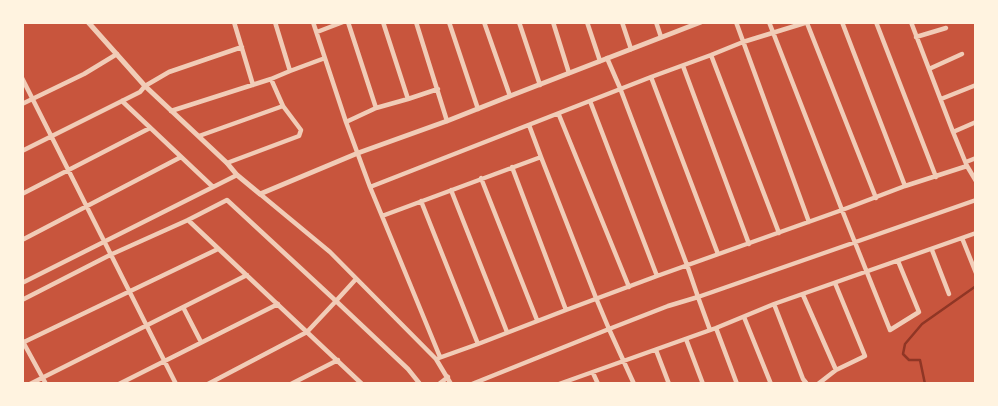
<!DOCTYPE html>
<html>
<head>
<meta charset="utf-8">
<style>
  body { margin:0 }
  #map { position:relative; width:998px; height:406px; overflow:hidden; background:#c8553d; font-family:"Asap Condensed",sans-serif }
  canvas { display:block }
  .frame { position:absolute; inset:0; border:24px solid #fff3e0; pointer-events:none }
</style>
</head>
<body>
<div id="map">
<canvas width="998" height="406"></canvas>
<div class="frame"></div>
</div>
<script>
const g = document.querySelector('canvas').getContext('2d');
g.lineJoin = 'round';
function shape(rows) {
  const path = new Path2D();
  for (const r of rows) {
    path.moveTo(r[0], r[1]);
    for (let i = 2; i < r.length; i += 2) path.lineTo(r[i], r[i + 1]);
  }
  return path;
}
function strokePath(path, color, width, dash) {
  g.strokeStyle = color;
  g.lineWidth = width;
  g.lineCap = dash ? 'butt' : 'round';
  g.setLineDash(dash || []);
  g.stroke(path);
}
strokePath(shape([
  [925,384,920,360,909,360,903,354,905,344,922,324,976,286]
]), '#8f3625', 2.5);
strokePath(shape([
  [234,22,253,85],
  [275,22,290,71,325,58],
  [313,22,346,122,370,187,651,77],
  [348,22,376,108,408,99,383,22],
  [416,22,447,121],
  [449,22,478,109],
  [484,22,510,96],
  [519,22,540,85],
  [553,22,569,73],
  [587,22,600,61],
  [622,22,631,49],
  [656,22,661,37],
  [736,22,809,222],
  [842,22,905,186],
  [876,22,936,177],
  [911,22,953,132,967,166,976,181],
  [807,23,876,198],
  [317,32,343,22],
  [916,37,946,28],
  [711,55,779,233],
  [607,58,620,88,687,265,698,297,976,200],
  [683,66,749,244],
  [929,69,962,54],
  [22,78,176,384],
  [408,99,438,89],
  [941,99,976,85],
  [122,101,213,187],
  [590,101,657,276,842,210,769,22],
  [22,104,84,74,117,54],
  [171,111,271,79,290,71],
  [559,115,629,287],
  [346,122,376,108],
  [529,125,541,157],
  [953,132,976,122],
  [199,136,283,106,271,79],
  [22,151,140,92,145,86,169,72,242,47],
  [966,162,976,158],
  [227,163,299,136,301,130,283,106],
  [481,178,537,320],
  [370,187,382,216],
  [451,190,507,332],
  [22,194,150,128],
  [260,194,330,252,436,359,451,384],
  [421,201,478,344],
  [188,220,362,384],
  [962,238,976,273],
  [22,240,181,157],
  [932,250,949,294],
  [718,254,651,77,711,55,743,42,808,22],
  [898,261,919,312,890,330,842,210,905,186,967,166],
  [22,283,237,175],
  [803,295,836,370],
  [22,300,110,255,188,220,227,200,336,301,356,279],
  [774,304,803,379,807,384],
  [183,307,201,342],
  [566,310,657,276],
  [744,317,771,384],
  [716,328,737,384],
  [686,339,703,384],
  [22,340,46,384],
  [22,343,218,249],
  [656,350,669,384],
  [440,357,382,216,541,157,596,298,609,329,472,384],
  [436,359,478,344,566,310,512,167],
  [593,373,598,384],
  [30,384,247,275],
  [119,384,278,304],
  [208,384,307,332,336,301,408,369,420,384],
  [291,384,338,360],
  [439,384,448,377],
  [559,384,716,328,774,304,976,233],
  [634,384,609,329,668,306,698,297,710,330],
  [818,384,836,370,865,356,835,283]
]), '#f1ccb7', 4.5);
strokePath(shape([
  [88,22,145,86,227,163,237,175,260,194,358,153,447,121,510,96,701,22]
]), '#f1ccb7', 5);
</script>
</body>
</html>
